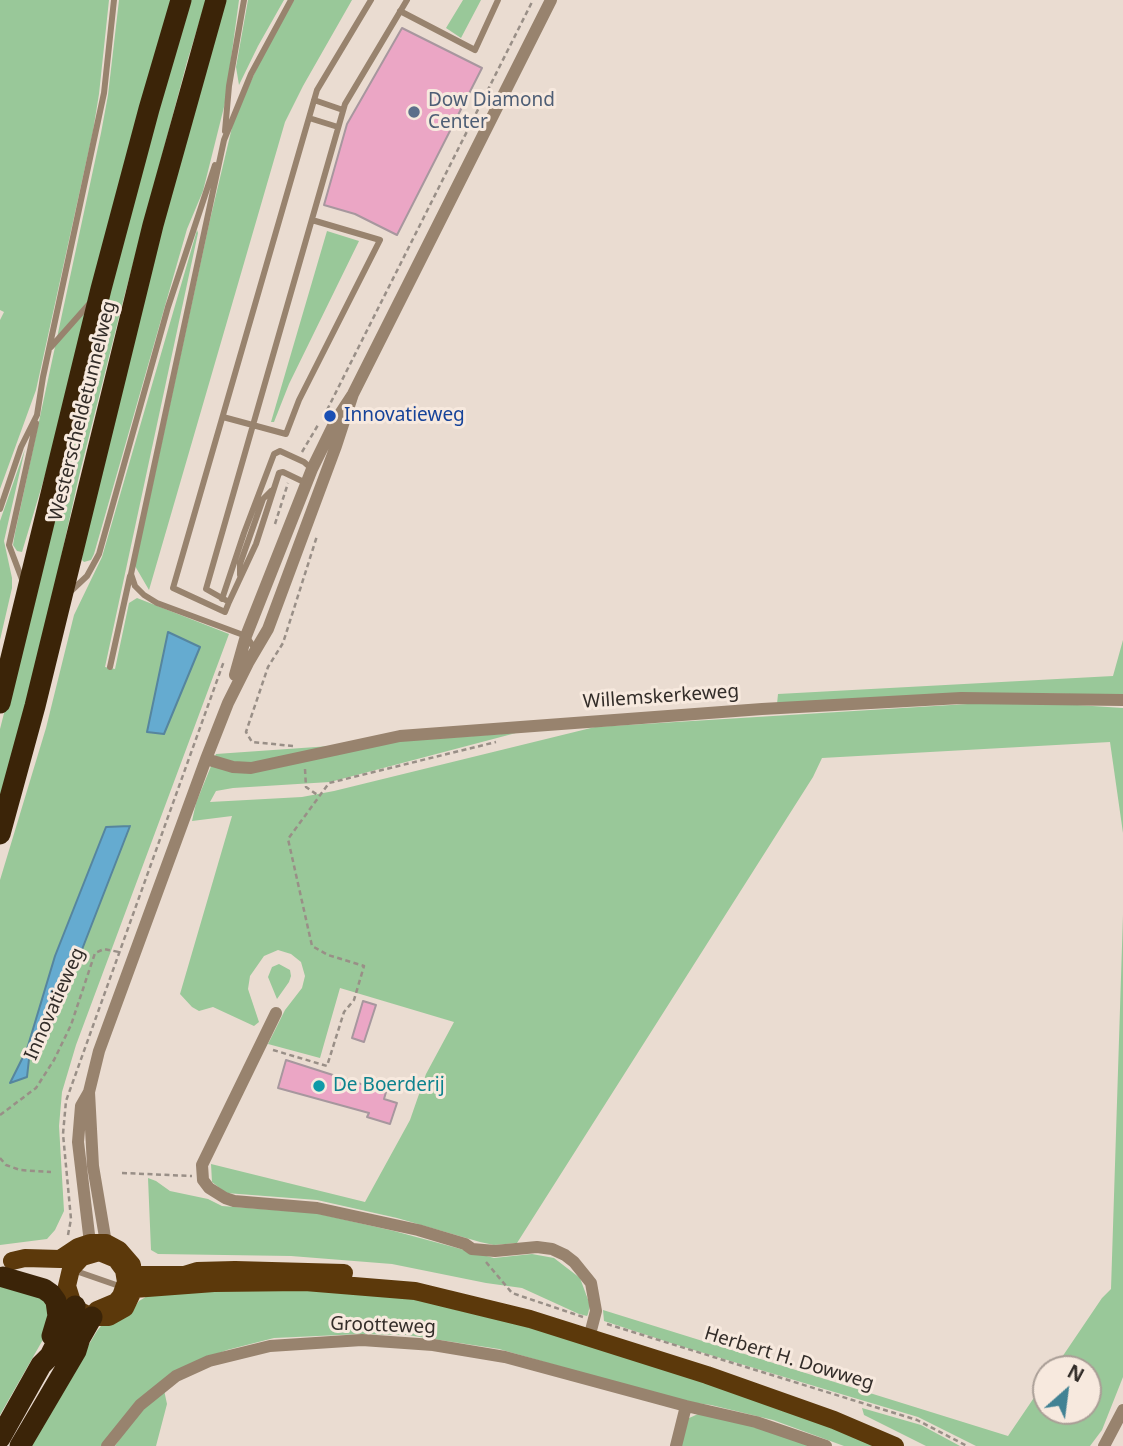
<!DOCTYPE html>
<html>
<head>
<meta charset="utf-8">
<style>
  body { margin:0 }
  #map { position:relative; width:1123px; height:1446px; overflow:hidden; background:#eadcd1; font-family:"Noto Sans",sans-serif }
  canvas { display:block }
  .north { position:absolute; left:1032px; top:1355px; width:70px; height:70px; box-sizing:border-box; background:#f7e9de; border:2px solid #a99e96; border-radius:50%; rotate:28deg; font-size:19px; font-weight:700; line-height:28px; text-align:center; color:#332d29 }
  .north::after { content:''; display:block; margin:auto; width:24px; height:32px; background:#418294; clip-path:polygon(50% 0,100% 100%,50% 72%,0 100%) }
</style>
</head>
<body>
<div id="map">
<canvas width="1123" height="1446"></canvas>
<div class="north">N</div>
</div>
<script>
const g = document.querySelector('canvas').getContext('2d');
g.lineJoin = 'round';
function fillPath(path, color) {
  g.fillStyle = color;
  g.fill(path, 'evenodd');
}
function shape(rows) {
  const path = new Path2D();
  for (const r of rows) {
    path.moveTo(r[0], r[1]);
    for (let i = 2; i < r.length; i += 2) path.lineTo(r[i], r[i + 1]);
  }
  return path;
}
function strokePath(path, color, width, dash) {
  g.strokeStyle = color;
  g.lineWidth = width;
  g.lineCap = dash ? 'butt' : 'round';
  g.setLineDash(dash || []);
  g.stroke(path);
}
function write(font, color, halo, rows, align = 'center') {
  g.font = font + ' "Noto Sans",sans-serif';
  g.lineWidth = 6;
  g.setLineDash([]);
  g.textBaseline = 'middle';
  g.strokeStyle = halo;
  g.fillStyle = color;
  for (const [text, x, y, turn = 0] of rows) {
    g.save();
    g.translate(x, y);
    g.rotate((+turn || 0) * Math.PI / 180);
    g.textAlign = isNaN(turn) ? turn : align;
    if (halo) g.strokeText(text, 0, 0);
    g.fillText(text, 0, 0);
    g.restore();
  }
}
fillPath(shape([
  [0,0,109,0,99,94,93,131,36,390,0,489,0,320,4,312,0,310],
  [119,0,172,0,52,452,22,552,17,551,13,545,15,533,101,133,108,95],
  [189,0,206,0,187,62,122,305,79,476,45,630,0,806,0,729,160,96],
  [224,0,239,0,225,103,203,191,187,229,94,554,91,560,84,562,82,560,85,522,91,491],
  [248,0,284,0,258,46,239,85,236,67],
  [294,0,352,0,303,86,285,122,149,590,135,566,209,224,234,119,265,50],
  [463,0,481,0,461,38,446,28],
  [197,230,198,233,105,667,115,669,129,603,137,598,229,634,76,1045,62,1092,59,1126,64,1211,55,1230,47,1239,0,1245,0,880,46,728,74,615,102,557],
  [168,633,199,647,147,732],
  [106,827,55,1019,29,1060,11,1082,27,1049,55,956],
  [327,231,359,241,289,384,274,422,271,422],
  [25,449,4,541,12,578,12,588,0,640,0,521],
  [1123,640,1123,695,1018,693,777,704,778,694,1113,676],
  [1016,701,1123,708,1123,833,1110,742,822,758,813,777,517,1243,494,1245,480,1242,397,1218,317,1200,226,1193,212,1182,211,1164,365,1202,410,1120,426,1074,454,1022,340,988,320,1058,268,1044,285,1010,302,988,305,976,301,962,291,954,278,950,264,956,250,976,248,989,259,1022,254,1026,213,1007,199,1011,192,1007,180,994,232,816,192,821,196,803,216,754,516,733,330,782,233,788,216,791,210,802,302,797,334,791,595,727],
  [1123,915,1123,1377,1102,1430,1090,1446,976,1446,918,1417,677,1345,604,1321,603,1310,1008,1436,1046,1380,1046,1411,1088,1411,1088,1369,1054,1369,1102,1298,1111,1289],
  [279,964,290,970,291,976,289,982,277,999,268,977,272,967],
  [148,1178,156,1181,170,1191,208,1199,222,1206,315,1213,394,1231,494,1258,532,1254,554,1258,580,1278,590,1305,588,1314,587,1316,579,1314,522,1288,486,1283,392,1264,291,1256,158,1254,151,1250],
  [0,1284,34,1293,47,1304,49,1329,0,1415],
  [244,1286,388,1294,486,1314,671,1371,824,1423,876,1446,844,1446,773,1420,711,1405,681,1401,499,1349,407,1335,361,1334,274,1338,227,1350,189,1365,101,1446,28,1446,97,1331,101,1326,133,1309,139,1301,149,1295],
  [164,1390,167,1404,156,1446,115,1446,133,1419],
  [862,1408,921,1425,960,1446,926,1446,864,1415],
  [698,1414,715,1416,821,1446,678,1446,687,1419]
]), '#99c899');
const water = shape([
  [168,632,200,647,164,734,147,732,168,632],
  [130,826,55,1019,29,1059,27,1077,10,1083,27,1049,55,956,106,827,130,826]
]);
fillPath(water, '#65abd0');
strokePath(water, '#56859e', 2);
const building = shape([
  [402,28,482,68,397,235,355,214,324,205,347,124,402,28],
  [363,1001,376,1005,364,1042,352,1038,363,1001],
  [286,1060,386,1092,384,1099,397,1103,390,1124,367,1117,369,1113,278,1088,286,1060]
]);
fillPath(building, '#eba6c5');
strokePath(building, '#a7979e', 2);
strokePath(shape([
  [327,410,533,0],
  [302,452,318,425],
  [275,524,288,483],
  [293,746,252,742,246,732,268,667,283,643,317,536],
  [305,769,306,787,319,796],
  [273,1050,327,1066,344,1012,354,1000,364,966,328,955,312,946,288,839,329,783,496,742],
  [0,1115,36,1088,54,1060,71,1025,95,953,104,949,119,952],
  [0,1158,6,1165,20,1170,51,1172],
  [122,1173,192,1176],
  [68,1235,71,1219,63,1134,66,1101,224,661],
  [486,1262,512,1293,583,1317],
  [607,1324,917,1420,967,1446]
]), '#998f87', 2.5, [5, 3.5]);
strokePath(shape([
  [371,0,317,90,173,588,225,612,229,602,206,589,345,104,407,0],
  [400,11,475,50,498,0],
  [314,100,343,110],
  [309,118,338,127],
  [225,131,229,86,244,0],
  [51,347,90,303],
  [223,417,286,434,299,400,380,240,312,220],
  [0,509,21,447,37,415,43,377,104,93,114,0],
  [240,575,240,564,263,499,271,491],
  [23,582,9,545,36,423],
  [70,592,87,576,99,554,168,307,215,165],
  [222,599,244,533,274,454,280,451,304,462,312,469],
  [229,602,256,544,279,473,283,472,306,483],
  [255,649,246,636,157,603,144,595,135,586,131,574,224,140,251,74,291,0],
  [110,667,130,576],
  [73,1270,122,1287]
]), '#98836e', 6);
strokePath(shape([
  [235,675,246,636,312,469,336,420,353,394,551,0],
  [206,759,233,767,251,768,400,736,762,709,961,698,1123,700],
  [276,1013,202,1165,203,1180,209,1188,225,1198,234,1201,317,1208,418,1230,465,1244,472,1249,495,1251,537,1247,552,1249,565,1255,574,1262,591,1283,596,1311,589,1338],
  [89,1092,93,1166,106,1243],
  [90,1243,78,1142,81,1106,89,1092,99,1051,206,759,228,703,248,663,268,629,336,446,353,394],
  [107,1446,140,1405,176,1376,209,1361,270,1346,362,1340,433,1345,505,1357,686,1406,756,1422,826,1446],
  [676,1446,686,1406],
  [1104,1446,1123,1410]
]), '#98836e', 12);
strokePath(shape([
  [12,1261,25,1258,60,1259,78,1247,90,1243,106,1243,119,1250,132,1265,134,1289,125,1308,109,1317,92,1317,80,1311,72,1302,67,1286,71,1269,82,1257,99,1252,116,1259,124,1270,126,1282,121,1296,116,1302,97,1310,92,1317],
  [125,1275,184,1275,197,1271,235,1270,344,1273],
  [134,1289,214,1283,305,1282,415,1291,530,1319,707,1375,834,1420,895,1446]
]), '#5c390b', 18);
strokePath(shape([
  [0,703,101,289,149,109,181,0],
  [0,834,35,706,153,225,216,0],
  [3,1277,44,1289,51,1294,56,1301,58,1316,52,1336],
  [0,1438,41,1365,50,1356,75,1306],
  [20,1446,76,1351,80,1338,92,1317]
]), '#3b2408', 21);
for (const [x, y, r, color] of [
  [414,112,7,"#5c6f8a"],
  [330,416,7,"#1a4fb4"],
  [319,1086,7,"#0f9aa8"]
]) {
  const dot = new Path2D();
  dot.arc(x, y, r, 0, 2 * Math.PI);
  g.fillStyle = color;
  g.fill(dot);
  strokePath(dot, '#f7e9de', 2.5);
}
write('19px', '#4e5e75', '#f7e9de', [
  ["Dow Diamond",428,101],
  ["Center",428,123]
], 'left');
write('19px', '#332d29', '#f7e9de', [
  ["Westerscheldetunnelweg",83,411,-76],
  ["Willemskerkeweg",661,697,-4],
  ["Innovatieweg",55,1004,-66],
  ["Grootteweg",383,1326,2],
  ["Herbert H. Dowweg",789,1359,17]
]);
write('19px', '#164399', '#f7e9de', [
  ["Innovatieweg",344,416]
], 'left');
write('19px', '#0d838f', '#f7e9de', [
  ["De Boerderij",333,1086]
], 'left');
</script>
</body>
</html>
